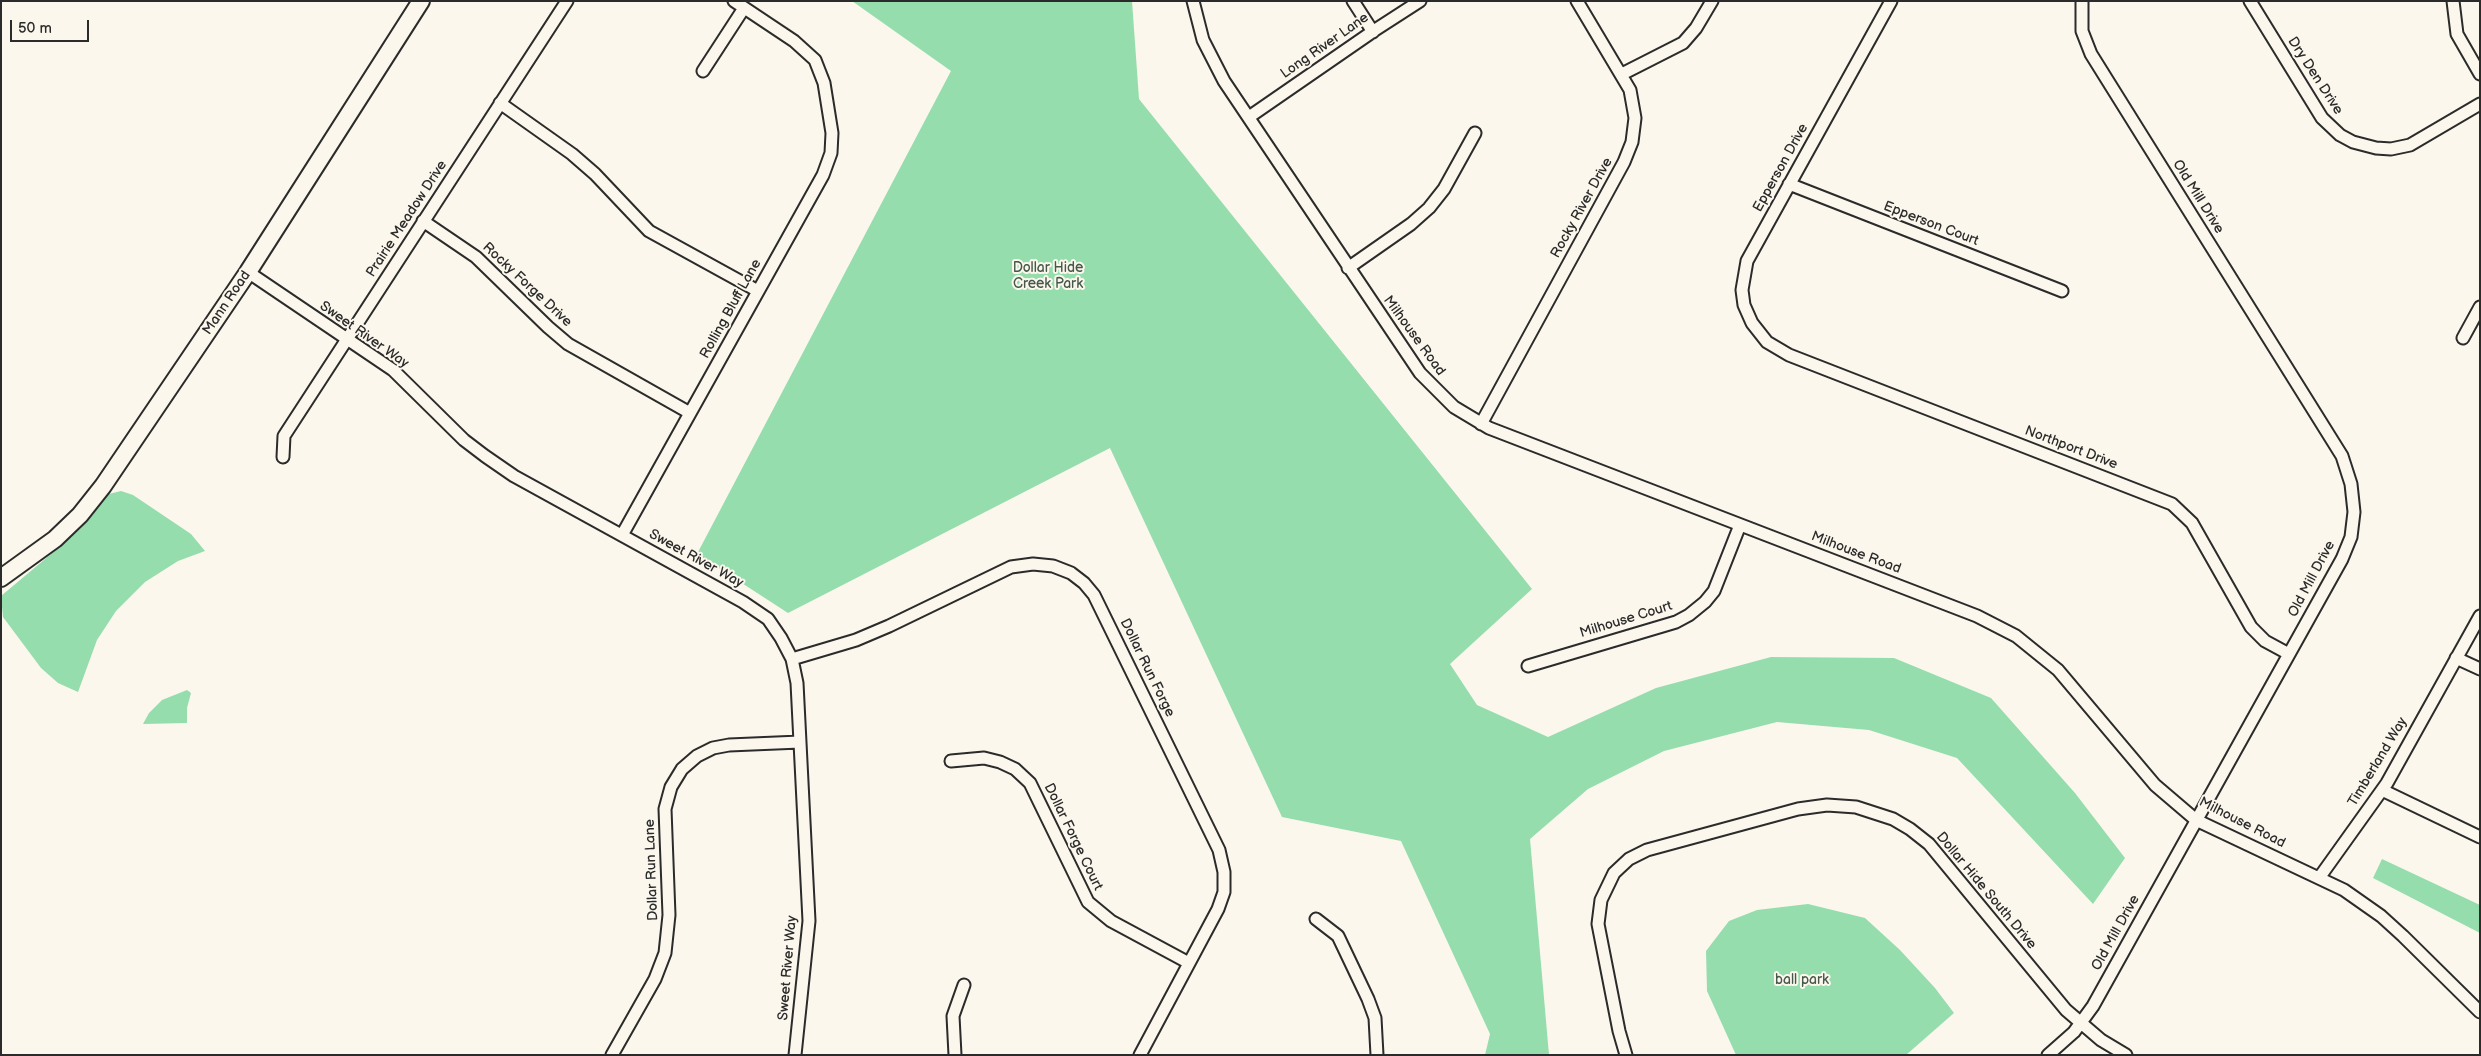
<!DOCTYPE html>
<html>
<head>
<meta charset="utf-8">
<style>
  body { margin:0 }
  #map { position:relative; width:2481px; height:1056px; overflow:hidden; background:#fbf7ec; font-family:"Balsamiq Sans",sans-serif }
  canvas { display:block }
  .frame { position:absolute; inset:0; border:2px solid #2b2b2b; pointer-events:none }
  .scale { position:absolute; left:10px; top:20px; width:79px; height:22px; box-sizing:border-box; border:2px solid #2b2b2b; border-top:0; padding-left:6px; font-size:15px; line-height:18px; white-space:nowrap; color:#2b2b2b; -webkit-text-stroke:4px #fbf7ec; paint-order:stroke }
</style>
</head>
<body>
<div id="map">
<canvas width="2481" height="1056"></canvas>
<div class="frame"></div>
<div class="scale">50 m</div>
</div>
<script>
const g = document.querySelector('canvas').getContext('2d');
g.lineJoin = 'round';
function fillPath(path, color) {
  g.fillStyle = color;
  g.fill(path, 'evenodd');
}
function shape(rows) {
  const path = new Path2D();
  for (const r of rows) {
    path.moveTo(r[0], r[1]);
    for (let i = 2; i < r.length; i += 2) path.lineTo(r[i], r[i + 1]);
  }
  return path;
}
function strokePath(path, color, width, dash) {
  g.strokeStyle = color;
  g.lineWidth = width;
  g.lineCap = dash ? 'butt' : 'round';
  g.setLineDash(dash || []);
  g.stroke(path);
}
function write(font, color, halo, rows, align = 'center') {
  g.font = font + ' "Balsamiq Sans",sans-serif';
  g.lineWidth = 4;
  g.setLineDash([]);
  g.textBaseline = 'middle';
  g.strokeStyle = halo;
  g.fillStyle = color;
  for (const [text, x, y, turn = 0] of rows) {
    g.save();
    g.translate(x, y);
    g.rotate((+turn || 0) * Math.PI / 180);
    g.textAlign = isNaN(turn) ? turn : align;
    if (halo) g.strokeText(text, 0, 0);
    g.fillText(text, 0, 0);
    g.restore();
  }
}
fillPath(shape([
  [852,1,1132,1,1139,99,1532,589,1450,664,1477,705,1548,737,1656,688,1771,657,1894,658,1991,698,2075,793,2125,858,2093,904,1957,758,1869,730,1777,722,1664,751,1588,789,1530,839,1549,1055,1485,1055,1490,1034,1401,841,1282,817,1110,448,788,613,697,554,951,71],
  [121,491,133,495,191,534,205,551,178,561,145,582,116,611,97,640,78,692,58,683,41,668,3,617,1,596,63,544,105,495],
  [187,690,191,693,187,708,187,723,143,724,149,713,162,700],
  [2382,859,2480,905,2480,933,2373,878],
  [1808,904,1865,918,1900,950,1935,988,1954,1013,1906,1055,1736,1055,1707,991,1706,951,1729,921,1757,910]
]), '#95ddac');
const street = shape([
  [1193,1,1203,40,1224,81,1420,373,1454,407,1489,428,1977,616,2016,636,2058,670,2155,785,2196,820,2344,890,2381,916,2403,936,2480,1012],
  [1353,1,1373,32],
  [1891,1,1747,261,1742,290,1744,305,1752,323,1767,342,1789,355,2172,504,2192,523,2251,627,2265,641,2289,654],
  [2250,1,2322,118,2340,135,2353,142,2376,148,2391,149,2410,145,2480,104],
  [2453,1,2457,34,2480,74],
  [703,71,744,8],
  [1622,74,1683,43,1696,28,1712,1],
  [500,103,572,154,595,174,649,231,758,291],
  [1249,117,1375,30,1420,1],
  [1789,184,2062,291],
  [423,221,476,257,548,327,568,344,690,413],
  [1348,268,1411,224,1429,208,1444,189,1475,133],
  [248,272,393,370,464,440,485,456,514,476,743,602,768,619,781,638,792,659,797,683,809,921,795,1055],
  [2463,338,2480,307],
  [1481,424,1624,162,1632,142,1635,118,1630,90,1577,1],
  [283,457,284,436,567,1],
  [622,535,823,175,831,153,832,133,824,83,815,60,794,41,734,1],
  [2456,658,2480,669],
  [792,659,856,640,889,626,1011,567,1033,564,1053,566,1071,573,1084,583,1094,595,1219,850,1224,872,1224,892,1218,909,1140,1055],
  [1528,666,1676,622,1689,615,1705,602,1714,591,1740,525],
  [951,761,984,758,1000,762,1015,769,1030,783,1088,902,1111,921,1189,963],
  [2382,790,2480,837],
  [2319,878,2387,783,2480,616],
  [1316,919,1338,936,1368,999,1375,1018,1377,1055],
  [612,1055,655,979,665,953,669,915,665,809,671,787,682,769,697,756,713,748,729,745,800,742],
  [955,1055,953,1016,964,985],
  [1626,1055,1619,1031,1598,924,1601,900,1614,873,1629,859,1647,850,1798,809,1827,805,1856,807,1893,819,1910,829,1929,844,2066,1010,2101,1040,2126,1055],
  [2048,1055,2074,1032,2093,1006,2342,559,2351,537,2354,512,2351,484,2342,456,2091,54,2082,31,2082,1]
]);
const secondary = shape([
  [1,578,55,539,80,515,103,486,248,272,421,1]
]);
strokePath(street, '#2b2b2b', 15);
strokePath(secondary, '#2b2b2b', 20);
strokePath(street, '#fbf7ec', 11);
strokePath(secondary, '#fbf7ec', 16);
write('14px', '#2b2b2b', '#fbf7ec', [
  ["Long River Lane",1325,46,-35],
  ["Dry Den Drive",2315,76,57],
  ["Epperson Drive",1781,168,-61],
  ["Old Mill Drive",2198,197,58],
  ["Rocky River Drive",1582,208,-61],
  ["Prairie Meadow Drive",407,219,-57],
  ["Epperson Court",1931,224,21],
  ["Rocky Forge Drive",527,285,43],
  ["Mann Road",227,303,-56],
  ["Rolling Bluff Lane",731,309,-61],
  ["Sweet River Way",364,335,35],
  ["Milhouse Road",1414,336,54],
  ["Northport Drive",2071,448,21],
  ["Milhouse Road",1856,553,21],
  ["Sweet River Way",696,559,29],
  ["Old Mill Drive",2312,579,-62],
  ["Milhouse Court",1626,620,-17],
  ["Dollar Run Forge",1147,668,64],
  ["Timberland Way",2378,762,-59],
  ["Milhouse Road",2242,823,27],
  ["Dollar Forge Court",1073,837,64],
  ["Dollar Run Lane",652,870,-92],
  ["Dollar Hide South Drive",1986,891,50],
  ["Old Mill Drive",2116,933,-61],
  ["Sweet River Way",788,968,-85]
]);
write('14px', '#46584b', '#fbf7ec', [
  ["Dollar Hide",1048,268],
  ["Creek Park",1048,284],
  ["ball park",1802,980]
]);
</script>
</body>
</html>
